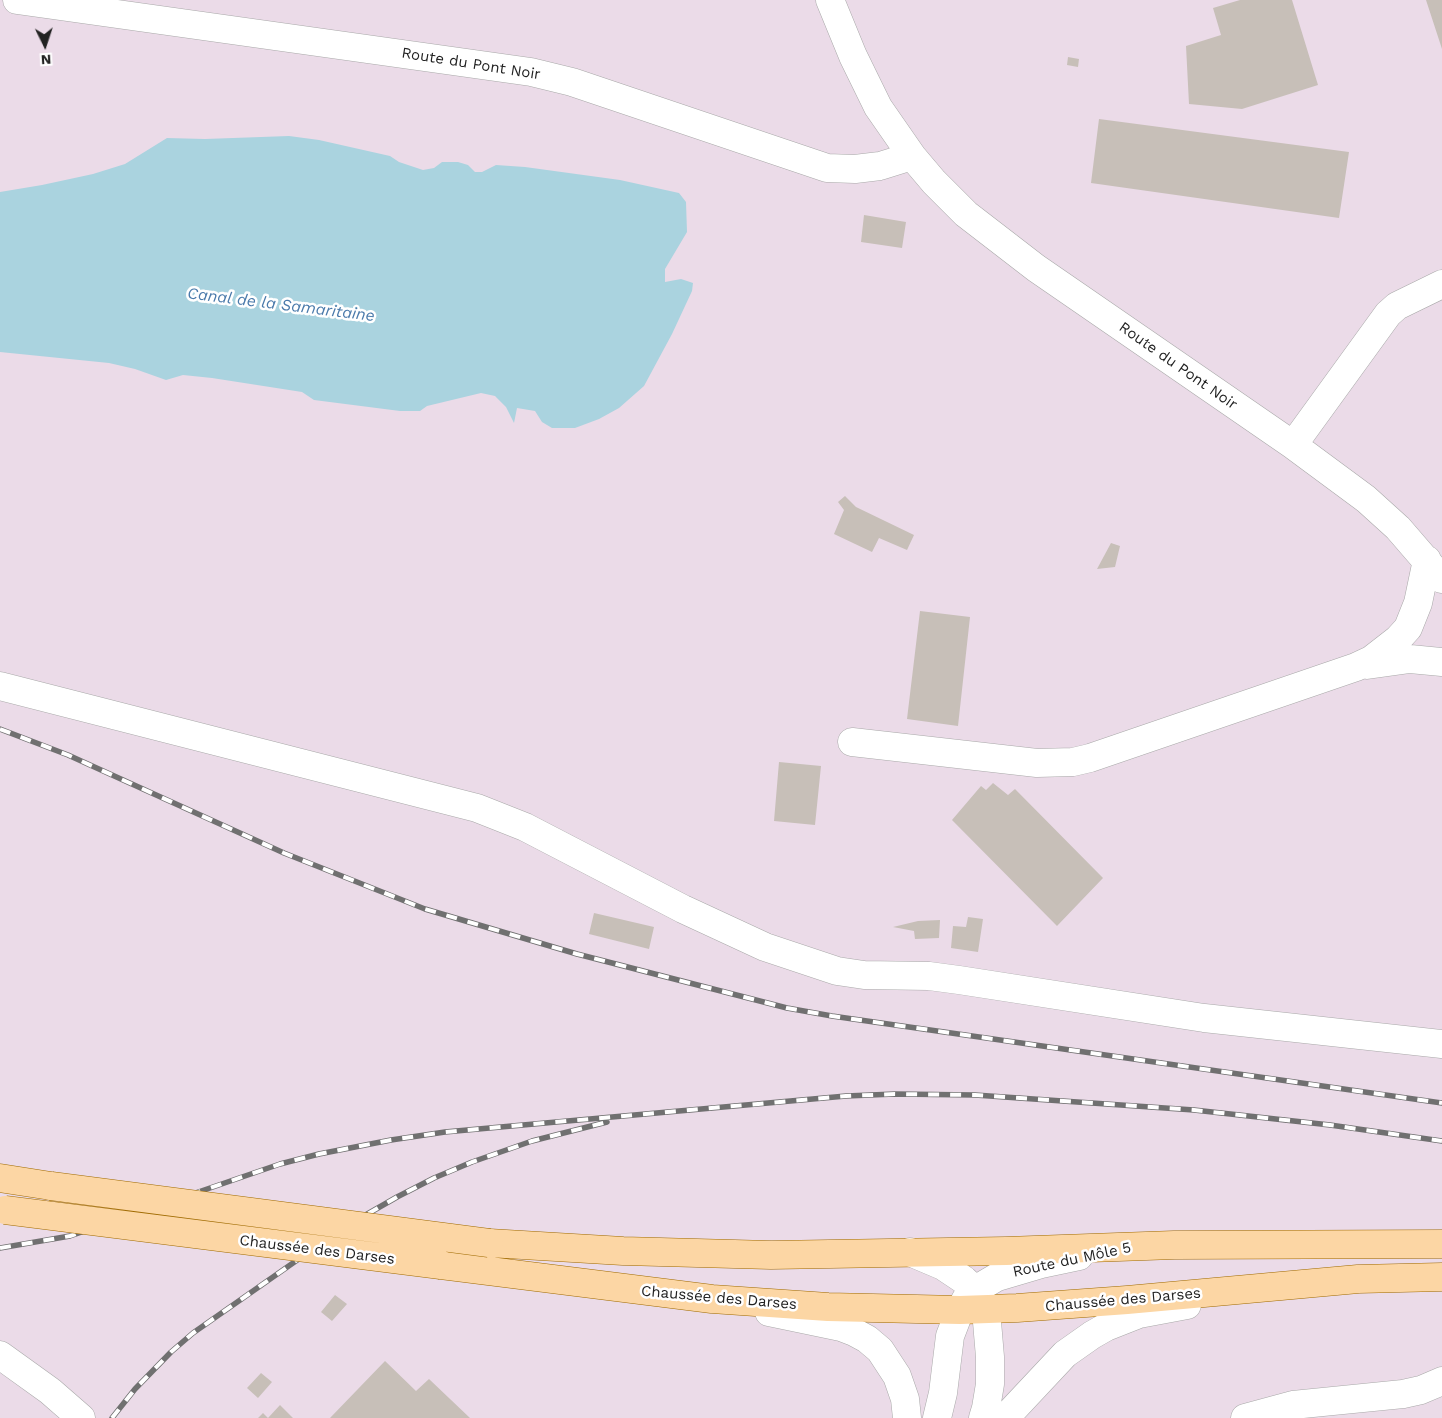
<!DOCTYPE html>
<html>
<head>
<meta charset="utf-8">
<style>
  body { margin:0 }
  #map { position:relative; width:1442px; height:1418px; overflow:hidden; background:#f2efe9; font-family:"Work Sans",sans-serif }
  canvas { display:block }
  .north { position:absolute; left:20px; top:20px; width:50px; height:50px; -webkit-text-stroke:4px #fff; paint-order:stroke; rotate:176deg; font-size:14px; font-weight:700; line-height:20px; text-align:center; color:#222 }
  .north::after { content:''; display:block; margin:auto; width:18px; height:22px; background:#222; clip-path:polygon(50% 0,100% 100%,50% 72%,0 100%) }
</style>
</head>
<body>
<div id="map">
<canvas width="1442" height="1418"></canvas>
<div class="north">N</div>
</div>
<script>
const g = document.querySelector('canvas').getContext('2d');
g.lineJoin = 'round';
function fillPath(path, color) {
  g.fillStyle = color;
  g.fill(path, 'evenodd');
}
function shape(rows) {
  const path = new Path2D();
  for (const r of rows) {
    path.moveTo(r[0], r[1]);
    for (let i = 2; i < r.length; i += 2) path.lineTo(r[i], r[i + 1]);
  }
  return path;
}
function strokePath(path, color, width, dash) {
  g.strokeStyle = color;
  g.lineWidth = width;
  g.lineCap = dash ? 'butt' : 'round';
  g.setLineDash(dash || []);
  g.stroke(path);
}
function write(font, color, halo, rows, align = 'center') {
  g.font = font + ' "Work Sans",sans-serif';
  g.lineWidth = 5;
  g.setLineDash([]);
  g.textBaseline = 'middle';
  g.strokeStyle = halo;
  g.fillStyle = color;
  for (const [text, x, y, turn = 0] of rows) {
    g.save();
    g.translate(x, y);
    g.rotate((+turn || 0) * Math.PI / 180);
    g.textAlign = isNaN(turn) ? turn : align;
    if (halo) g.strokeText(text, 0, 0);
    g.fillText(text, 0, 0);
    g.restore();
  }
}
fillPath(shape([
  [0,0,1442,0,1442,1418,0,1418]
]), '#ebdbe8');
fillPath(shape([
  [289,136,319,140,390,156,399,162,423,170,434,168,442,162,458,162,468,165,475,172,482,172,496,165,525,167,620,180,679,193,686,202,687,232,665,269,665,282,681,279,693,283,692,291,672,334,644,386,619,408,599,419,575,428,552,428,542,422,535,411,517,408,514,423,506,407,495,396,481,393,427,406,420,411,400,411,314,400,302,392,212,378,183,375,166,380,135,369,109,363,0,352,0,192,42,185,93,174,125,164,167,138,205,139]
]), '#aad3df');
fillPath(shape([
  [1240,0,1292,0,1318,85,1242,109,1189,104,1186,46,1221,35,1213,8],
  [1426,0,1442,0,1442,49],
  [1068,57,1079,59,1078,67,1067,65],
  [1099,119,1349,152,1339,218,1091,183],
  [864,215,906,222,902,248,861,242],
  [845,496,856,507,914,535,907,550,879,538,872,552,834,534,844,510,838,502],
  [1111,543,1120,546,1115,567,1097,569],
  [920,611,970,617,958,726,907,719],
  [779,762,821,766,815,825,774,821],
  [993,783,1008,795,1015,789,1103,878,1057,926,952,820,981,786,986,790],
  [594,913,654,927,649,949,589,934],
  [968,917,983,919,978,952,951,948,953,926,966,927],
  [940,920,939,938,915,939,914,931,893,927,918,921],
  [335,1295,347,1304,332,1321,321,1312],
  [385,1361,416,1391,429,1379,470,1418,330,1418],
  [261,1373,272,1382,258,1398,247,1388],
  [280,1405,293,1418,258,1418,263,1413,268,1418]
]), '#c7bfb8');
const minor = shape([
  [17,0,531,72,572,82,827,168,855,169,880,166,912,156],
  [830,0,853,56,878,107,912,156,934,182,966,214,1036,268,1293,445,1366,499,1398,528,1442,579],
  [1293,445,1388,314,1397,306,1442,284],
  [1367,665,1410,659,1442,662],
  [0,686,477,808,525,827,683,909,765,947,837,971,864,975,929,976,959,980,1204,1018,1442,1044],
  [852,742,1037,763,1073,762,1090,758,1356,667,1371,660,1398,639,1408,628,1418,603,1427,560],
  [910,1252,943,1266,964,1280,975,1290,986,1310,990,1357,990,1384,986,1408,983,1418],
  [769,1312,841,1327,854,1332,867,1339,880,1350,897,1376,905,1399,907,1418],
  [0,1355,50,1391,81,1418],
  [937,1418,943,1393,950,1336,960,1310,966,1299,975,1290,997,1277,1041,1264,1079,1256],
  [1005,1418,1065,1354,1092,1335,1106,1327,1139,1314,1187,1305],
  [1245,1418,1293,1405,1403,1394,1421,1390,1442,1381]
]);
const major = shape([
  [0,1178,51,1186],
  [489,1243,623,1251,771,1255,1006,1251,1174,1245,1442,1244],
  [441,1265,712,1299,828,1307,960,1310,1017,1308,1127,1300,1358,1279,1442,1277]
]);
strokePath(minor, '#a9a9a9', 29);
strokePath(major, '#a06b00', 29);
strokePath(minor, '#fff', 28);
strokePath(major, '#fcd6a4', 28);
const rail = shape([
  [0,729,68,755,284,853,425,909,577,954,787,1008,832,1016,1442,1103],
  [0,1248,70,1236,280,1164,319,1154,391,1140,445,1132,846,1096,895,1094,975,1095,1194,1110,1330,1125,1442,1141],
  [112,1418,135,1389,171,1352,193,1333,343,1228,397,1197,434,1178,472,1162,532,1141,607,1122]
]);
strokePath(rail, '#707070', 5.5);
strokePath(rail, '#fff', 4, [11]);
const majorBridge = shape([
  [51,1186,489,1243],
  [5,1210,441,1265]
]);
strokePath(majorBridge, '#a06b00', 29, []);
strokePath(majorBridge, '#fcd6a4', 28);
write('15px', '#222', '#fff', [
  ["Route du Pont Noir",471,64,9],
  ["Route du Pont Noir",1178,366,35],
  ["Chaussée des Darses",317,1250,7],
  ["Route du Môle 5",1072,1260,-12],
  ["Chaussée des Darses",719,1298,5],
  ["Chaussée des Darses",1123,1300,-5]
]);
write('italic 16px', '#4a7aab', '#fff', [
  ["Canal de la Samaritaine",281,305,7]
]);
</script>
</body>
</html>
